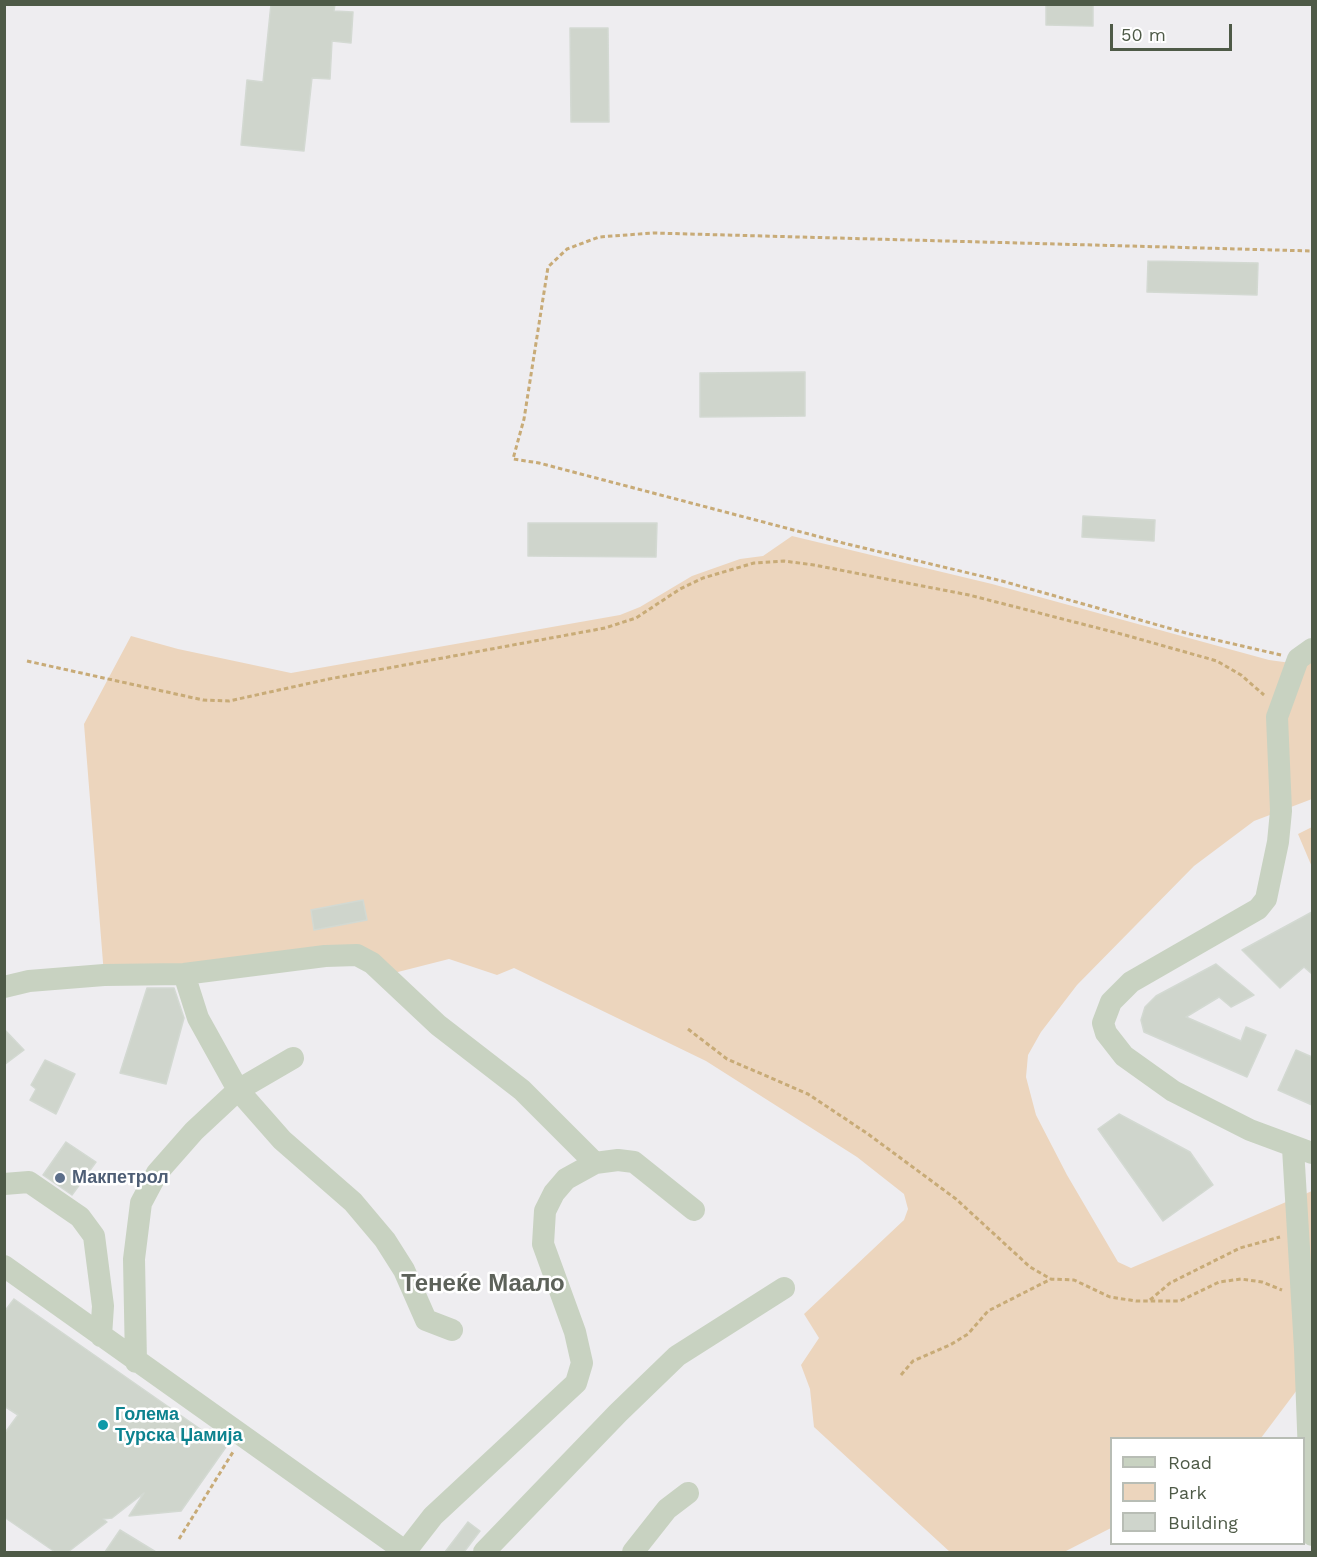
<!DOCTYPE html>
<html>
<head>
<meta charset="utf-8">
<style>
  body { margin:0 }
  #map { position:relative; width:1317px; height:1557px; overflow:hidden; background:#eeedf0; font-family:"Work Sans",sans-serif }
  canvas { display:block }
  .frame { position:absolute; inset:0; border:6px solid #4e5a47; pointer-events:none }
  .legend { position:absolute; left:1110px; top:1437px; width:195px; height:108px; box-sizing:border-box; background:#fff; border:2px solid #b8bdb5; margin:0; padding:8px 10px; list-style:none; font-size:18px; color:#4e5a47 }
  .legend li { display:flex; align-items:center; gap:12px; height:30px }
  .legend b { width:30px; border:2px solid #b8bdb5 }
  .scale { position:absolute; left:1110px; top:24px; width:122px; height:27px; box-sizing:border-box; border:3px solid #4e5a47; border-top:0; padding-left:8px; font-size:18px; line-height:21px; white-space:nowrap; color:#4e5a47; -webkit-text-stroke:4px #fff; paint-order:stroke }
</style>
</head>
<body>
<div id="map">
<canvas width="1317" height="1557"></canvas>
<div class="frame"></div>
<ul class="legend">
<li><b style="height:8px;background:#c8d2c1"></b>Road</li>
<li><b style="height:16px;background:#ecd5bd"></b>Park</li>
<li><b style="height:16px;background:#cfd5cc"></b>Building</li>
</ul>
<div class="scale">50 m</div>
</div>
<script>
const g = document.querySelector('canvas').getContext('2d');
g.lineJoin = 'round';
function fillPath(path, color) {
  g.fillStyle = color;
  g.fill(path, 'evenodd');
}
function shape(rows) {
  const path = new Path2D();
  for (const r of rows) {
    path.moveTo(r[0], r[1]);
    for (let i = 2; i < r.length; i += 2) path.lineTo(r[i], r[i + 1]);
  }
  return path;
}
function strokePath(path, color, width, dash) {
  g.strokeStyle = color;
  g.lineWidth = width;
  g.lineCap = dash ? 'butt' : 'round';
  g.setLineDash(dash || []);
  g.stroke(path);
}
function write(font, color, halo, rows, align = 'center') {
  g.font = font + ' "Work Sans",sans-serif';
  g.lineWidth = 5;
  g.setLineDash([]);
  g.textBaseline = 'middle';
  g.strokeStyle = halo;
  g.fillStyle = color;
  for (const [text, x, y, turn = 0] of rows) {
    g.save();
    g.translate(x, y);
    g.rotate((+turn || 0) * Math.PI / 180);
    g.textAlign = isNaN(turn) ? turn : align;
    if (halo) g.strokeText(text, 0, 0);
    g.fillText(text, 0, 0);
    g.restore();
  }
}
fillPath(shape([
  [792,536,992,584,1269,660,1291,663,1312,657,1312,799,1254,821,1194,866,1077,985,1041,1032,1028,1055,1026,1077,1036,1115,1067,1175,1118,1262,1131,1268,1312,1191,1312,1462,1306,1378,1261,1438,1112,1438,1111,1528,1064,1552,950,1552,814,1427,810,1389,801,1365,819,1338,804,1314,904,1220,908,1209,904,1194,857,1157,706,1061,514,968,497,975,449,959,386,975,372,963,104,975,84,724,131,636,178,649,291,673,620,615,640,607,692,576,740,559,763,556],
  [1312,827,1312,867,1298,834]
]), '#ecd5bd');
const building = shape([
  [271,4,335,4,334,11,353,12,351,43,332,41,330,79,312,78,304,151,241,145,247,80,263,82,271,4],
  [1046,4,1093,4,1093,26,1046,25,1046,4],
  [570,28,608,28,609,122,571,122,570,28],
  [1148,261,1258,263,1257,295,1147,292,1148,261],
  [805,372,805,416,700,417,700,373,805,372],
  [1083,516,1155,520,1154,541,1082,537,1083,516],
  [528,523,657,523,656,557,528,556,528,523],
  [363,900,367,920,314,930,311,910,363,900],
  [1312,912,1312,974,1304,967,1280,988,1242,950,1312,912],
  [1216,964,1254,995,1231,1007,1219,997,1186,1017,1241,1041,1246,1027,1266,1035,1247,1077,1144,1032,1141,1020,1145,1007,1156,996,1216,964],
  [147,988,174,988,184,1018,166,1084,120,1073,147,988],
  [4,1029,24,1050,4,1065,4,1029],
  [1296,1050,1312,1057,1312,1105,1278,1090,1296,1050],
  [45,1060,75,1074,56,1114,30,1100,36,1089,31,1085,45,1060],
  [1119,1114,1190,1152,1213,1185,1163,1221,1098,1129,1119,1114],
  [66,1142,96,1162,72,1195,43,1175,66,1142],
  [14,1299,226,1447,181,1511,129,1516,144,1493,112,1518,103,1519,107,1522,68,1552,55,1552,4,1517,4,1434,18,1415,4,1406,4,1312,14,1299],
  [468,1522,480,1531,464,1552,445,1552,468,1522],
  [120,1530,156,1552,105,1552,120,1530]
]);
fillPath(building, '#cfd5cc');
strokePath(building, '#d3d9d2', 1.5);
strokePath(shape([
  [1281,655,1186,633,1002,581,843,543,539,463,513,459,524,419,548,267,567,249,599,237,653,233,1312,251],
  [27,661,203,700,229,701,329,679,605,628,636,618,680,589,703,578,754,563,784,561,814,565,969,595,1125,635,1217,661,1241,675,1264,695],
  [688,1029,727,1059,808,1094,868,1134,956,1199,1030,1267,1051,1279,1074,1280,1110,1297,1136,1301,1180,1301,1219,1282,1241,1279,1262,1282,1282,1290],
  [1150,1300,1170,1283,1240,1248,1280,1237],
  [901,1375,913,1361,950,1345,968,1334,988,1311,1051,1279],
  [179,1539,233,1452]
]), '#c8ab77', 3, [4.5, 3]);
strokePath(shape([
  [1312,649,1298,659,1277,717,1281,811,1278,842,1266,899,1258,909,1131,982,1111,1002,1103,1023,1106,1033,1124,1056,1173,1091,1250,1130,1312,1153],
  [184,974,198,1018,238,1090,282,1140,353,1202,385,1240,404,1270,426,1320,452,1330],
  [4,987,29,981,104,975,184,974,325,956,357,955,372,963,438,1025,522,1090,595,1163],
  [1293,1148,1305,1349,1312,1535],
  [4,1184,29,1182,80,1217,94,1236,103,1306,101,1336],
  [4,1266,406,1552],
  [136,1362,134,1259,141,1203,157,1173,194,1131,238,1090,293,1058],
  [405,1552,433,1516,576,1383,582,1363,575,1332,543,1244,545,1211,554,1193,566,1179,595,1163,618,1160,634,1162,694,1210],
  [484,1552,618,1413,677,1356,784,1288],
  [633,1552,667,1509,688,1493]
]), '#c8d2c1', 22);
for (const [x, y, r, color] of [
  [60,1178,6,"#5c6f8a"],
  [103,1425,6,"#0f9aa8"]
]) {
  const dot = new Path2D();
  dot.arc(x, y, r, 0, 2 * Math.PI);
  g.fillStyle = color;
  g.fill(dot);
  strokePath(dot, '#fff', 2);
}
write('bold 18px', '#4e5e75', '#fff', [
  ["Макпетрол",72,1178]
], 'left');
write('bold 18px', '#0d838f', '#fff', [
  ["Голема",115,1415],
  ["Турска Џамија",115,1436]
], 'left');
write('bold 24px', '#5d625a', '#fff', [
  ["Тенеќе Маало",483,1284]
]);
</script>
</body>
</html>
